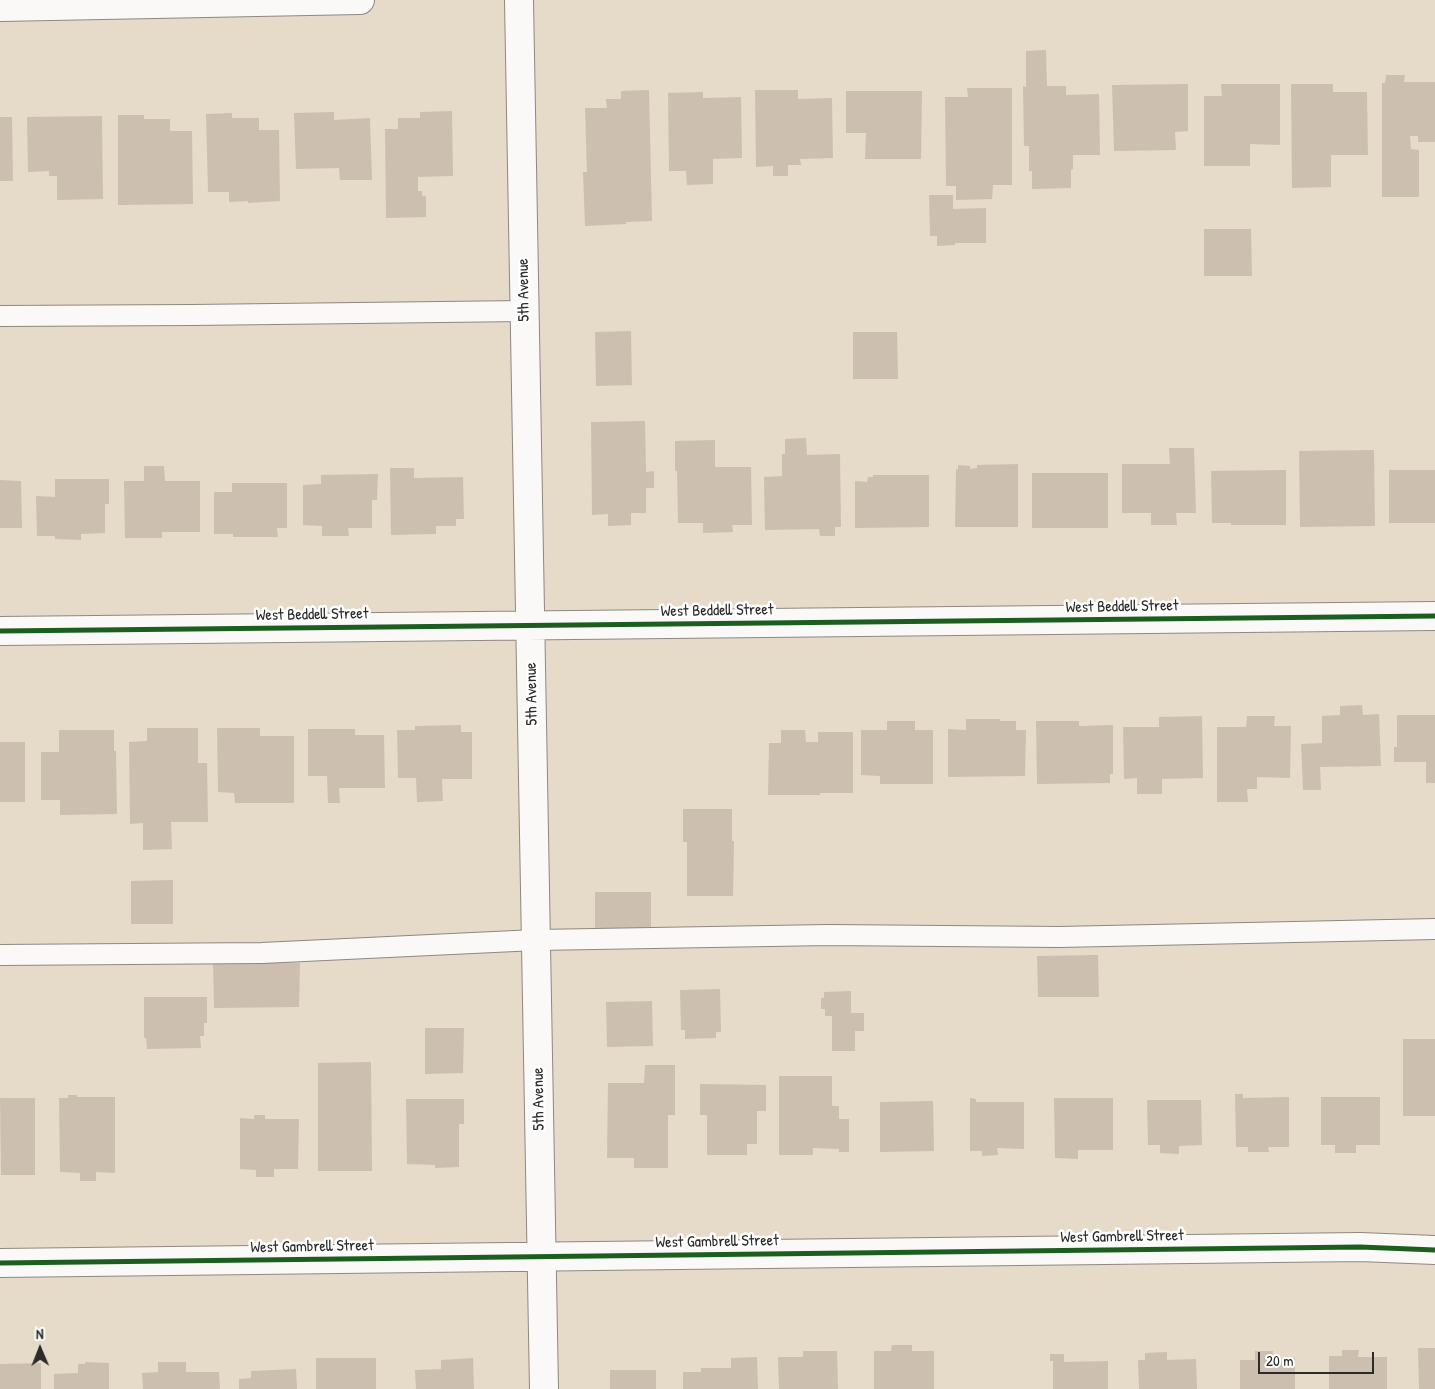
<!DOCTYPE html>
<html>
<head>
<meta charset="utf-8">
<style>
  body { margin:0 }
  #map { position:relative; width:1435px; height:1389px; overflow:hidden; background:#e6dac9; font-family:"Patrick Hand",sans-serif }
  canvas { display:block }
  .north { position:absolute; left:15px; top:1324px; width:50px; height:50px; -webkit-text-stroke:4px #fff; paint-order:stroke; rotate:359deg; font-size:14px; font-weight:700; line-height:20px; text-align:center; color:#2b2b2b }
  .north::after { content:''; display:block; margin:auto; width:18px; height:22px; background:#2b2b2b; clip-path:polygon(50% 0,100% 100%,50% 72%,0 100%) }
  .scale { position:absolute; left:1258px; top:1352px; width:116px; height:22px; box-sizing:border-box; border:2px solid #2b2b2b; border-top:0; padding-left:6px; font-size:15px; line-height:18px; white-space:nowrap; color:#2b2b2b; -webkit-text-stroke:4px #fff; paint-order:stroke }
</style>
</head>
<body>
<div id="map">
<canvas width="1435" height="1389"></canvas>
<div class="north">N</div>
<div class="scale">20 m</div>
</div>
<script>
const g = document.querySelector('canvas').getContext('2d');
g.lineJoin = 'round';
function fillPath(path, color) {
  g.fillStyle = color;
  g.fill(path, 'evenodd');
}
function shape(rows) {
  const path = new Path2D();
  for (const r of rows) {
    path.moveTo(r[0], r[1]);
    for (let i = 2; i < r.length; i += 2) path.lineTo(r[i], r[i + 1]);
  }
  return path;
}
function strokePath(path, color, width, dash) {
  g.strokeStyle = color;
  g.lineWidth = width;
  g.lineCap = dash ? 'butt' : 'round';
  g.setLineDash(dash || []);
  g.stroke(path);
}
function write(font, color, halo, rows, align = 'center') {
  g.font = font + ' "Patrick Hand",sans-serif';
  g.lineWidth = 5;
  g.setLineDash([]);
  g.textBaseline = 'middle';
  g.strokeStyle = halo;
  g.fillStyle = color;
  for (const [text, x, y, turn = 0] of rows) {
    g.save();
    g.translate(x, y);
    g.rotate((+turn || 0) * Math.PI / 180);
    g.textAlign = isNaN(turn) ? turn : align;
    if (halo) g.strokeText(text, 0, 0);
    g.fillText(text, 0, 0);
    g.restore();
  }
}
fillPath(shape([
  [1046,50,1047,86,1066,86,1066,95,1099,94,1100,155,1073,155,1073,169,1071,170,1071,188,1032,189,1032,171,1029,171,1029,146,1024,146,1023,86,1026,87,1026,51],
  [1386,75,1405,75,1404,82,1435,82,1435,142,1418,142,1418,136,1410,136,1411,149,1419,150,1419,197,1382,197,1382,83,1385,83],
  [1188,84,1188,131,1175,132,1176,150,1114,151,1112,85],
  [1221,84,1280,84,1280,145,1250,144,1250,166,1204,166,1204,96,1222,96],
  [1291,84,1333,84,1333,92,1367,92,1368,155,1331,155,1331,187,1292,188],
  [967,88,1012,88,1012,185,993,185,992,199,956,200,956,186,946,186,945,97,968,97],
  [649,90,652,221,626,222,626,224,585,226,583,172,587,172,585,108,607,108,606,99,621,99,621,91],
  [755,90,798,90,798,99,832,98,833,158,800,159,801,165,788,165,788,176,773,176,773,166,756,167],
  [846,91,922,91,921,159,865,159,866,133,846,133],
  [703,92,703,98,741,97,742,158,713,159,713,184,687,185,686,171,669,171,668,93],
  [452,111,453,176,418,177,418,191,422,191,422,196,426,196,426,217,386,218,385,129,398,129,398,118,420,118,420,112],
  [334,112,334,120,370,118,372,180,340,180,339,168,296,169,294,113],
  [232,113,232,118,259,118,259,130,279,130,280,201,248,203,248,201,229,202,229,192,208,192,206,114],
  [118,115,144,115,144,119,170,119,170,131,192,131,193,204,118,205],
  [102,116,103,199,57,200,57,176,49,176,49,171,28,172,27,117],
  [0,117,12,117,13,181,0,181],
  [929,195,953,195,953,209,986,208,986,243,955,243,955,245,937,246,937,236,930,236],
  [1204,229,1251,229,1252,276,1204,276],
  [631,331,632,385,596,386,595,332],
  [853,332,897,332,898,379,853,379],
  [645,421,646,472,654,471,654,488,646,488,646,513,631,513,631,525,608,526,608,514,592,515,591,422],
  [806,438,807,455,840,454,841,527,835,527,835,536,820,536,819,529,765,530,764,477,782,476,782,454,785,454,785,439],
  [715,440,715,467,751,467,752,525,732,525,733,532,703,533,703,523,678,523,677,471,675,471,675,441],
  [1169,448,1194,448,1196,513,1176,513,1177,525,1151,525,1151,513,1122,513,1122,464,1170,464],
  [1374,450,1375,526,1300,527,1299,451],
  [1018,464,1018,527,955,527,956,469,958,470,958,465,970,466,970,469,977,468,977,465],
  [144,466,164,466,165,481,200,481,200,532,162,532,162,538,125,538,124,481,144,481],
  [390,468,414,468,414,478,463,477,464,519,456,519,456,526,436,526,436,534,391,535],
  [1286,470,1286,525,1231,525,1231,523,1212,523,1211,471],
  [1389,470,1435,470,1435,523,1389,523],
  [1032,473,1108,473,1108,528,1032,528],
  [378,474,377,500,372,500,372,528,348,528,349,536,322,536,322,526,303,525,303,485,321,484,321,475],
  [873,475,929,475,929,527,855,528,855,481,867,482,868,477,873,477],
  [55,479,109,479,109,504,105,504,105,533,81,534,81,540,55,539,55,536,37,536,36,496,55,497],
  [0,480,21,481,22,528,0,528],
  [232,483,287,483,287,528,277,528,278,537,233,537,233,534,214,534,214,492,232,492],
  [1362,705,1363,715,1379,714,1381,766,1320,767,1321,790,1303,790,1301,744,1322,743,1322,716,1340,715,1340,706],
  [1397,715,1435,715,1435,783,1426,783,1426,762,1394,762,1394,747,1397,747],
  [1202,716,1203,778,1162,779,1162,794,1137,794,1137,778,1124,779,1123,727,1159,727,1159,717],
  [1247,716,1275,716,1274,726,1291,726,1290,778,1257,777,1257,789,1247,789,1248,802,1217,802,1217,727,1246,727],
  [966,719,1000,719,1000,721,1016,721,1016,730,1026,730,1025,776,948,777,948,729,966,730],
  [887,721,915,721,915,730,933,730,933,784,880,784,880,776,861,775,861,730,887,730],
  [1036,721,1079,721,1079,726,1113,725,1113,774,1110,774,1110,783,1037,784],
  [461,725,461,732,472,732,472,779,442,779,443,801,417,802,416,778,398,778,397,730,415,730,415,726],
  [147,728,198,728,198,763,207,763,208,822,171,822,172,849,143,850,143,823,130,824,129,742,147,741],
  [217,728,260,728,260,736,294,736,294,803,235,803,234,793,218,792],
  [308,729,355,729,355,735,384,735,385,788,339,788,340,803,328,803,327,776,308,776],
  [59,730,114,730,114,751,116,751,117,814,60,815,60,800,41,800,41,752,59,752],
  [781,730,805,730,806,742,818,742,818,732,853,732,853,793,820,793,820,795,768,795,769,743,781,743],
  [0,742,25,742,25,802,0,802],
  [683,809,732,809,732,841,734,841,733,896,687,896,687,842,683,842],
  [173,880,173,924,131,924,131,881],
  [595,892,651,892,651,932,595,932],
  [1098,955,1099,997,1038,997,1037,956],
  [213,963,300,963,299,1007,214,1008],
  [720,989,721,1032,716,1032,716,1038,685,1039,685,1030,681,1030,680,990],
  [851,991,851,1013,864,1013,864,1031,855,1031,855,1051,832,1051,832,1016,825,1016,825,1009,821,1009,821,998,824,998,824,992],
  [144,997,207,997,207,1023,204,1023,204,1036,200,1036,201,1048,147,1049,146,1038,144,1038],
  [652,1001,653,1046,607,1047,606,1002],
  [425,1028,464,1028,463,1073,425,1074],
  [1403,1039,1435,1039,1435,1116,1403,1116],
  [371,1062,372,1171,318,1171,318,1063],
  [645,1065,675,1065,675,1115,668,1115,668,1168,634,1168,634,1158,607,1158,608,1083,644,1083],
  [779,1076,832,1076,832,1106,839,1106,839,1119,849,1119,849,1152,839,1152,839,1149,813,1148,813,1155,779,1155],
  [700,1084,766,1085,766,1111,757,1111,757,1144,747,1144,747,1155,707,1155,707,1115,700,1115],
  [1235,1094,1243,1094,1243,1098,1289,1097,1289,1147,1268,1147,1269,1152,1248,1152,1248,1147,1236,1147],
  [68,1095,77,1095,77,1097,115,1097,115,1173,96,1172,96,1181,80,1181,80,1173,60,1172,59,1098,68,1098],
  [1321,1097,1380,1097,1380,1145,1356,1145,1356,1153,1335,1153,1335,1145,1321,1145],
  [0,1098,35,1098,35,1175,1,1175],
  [970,1098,976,1099,976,1102,1024,1102,1024,1149,997,1148,998,1155,982,1156,982,1151,970,1151],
  [1054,1098,1113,1098,1113,1150,1078,1150,1078,1159,1055,1158],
  [406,1099,464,1099,464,1124,459,1124,459,1167,435,1168,435,1165,407,1164],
  [1147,1100,1201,1100,1202,1145,1179,1146,1179,1154,1160,1153,1160,1145,1148,1145],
  [933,1101,934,1151,880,1152,880,1102],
  [254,1115,265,1115,265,1119,299,1119,298,1169,274,1169,274,1177,256,1177,256,1170,240,1169,240,1118,254,1119],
  [892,1345,912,1345,912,1351,934,1351,934,1389,874,1389,874,1351,891,1351],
  [1418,1348,1435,1348,1435,1389,1419,1389],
  [1342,1350,1359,1350,1358,1357,1387,1357,1387,1389,1329,1389,1329,1356,1342,1356],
  [803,1351,837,1351,838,1389,779,1389,778,1357,803,1357],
  [1255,1351,1273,1351,1273,1359,1295,1358,1295,1389,1240,1389,1240,1360,1255,1360],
  [1167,1352,1167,1360,1196,1359,1197,1389,1139,1389,1138,1360,1145,1360,1145,1353],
  [1050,1354,1064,1354,1064,1362,1108,1361,1108,1389,1053,1389,1053,1361,1050,1361],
  [757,1357,758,1389,683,1389,683,1372,701,1372,701,1368,731,1368,731,1358],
  [316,1358,376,1358,376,1389,316,1389],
  [473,1358,474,1389,416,1389,415,1370,441,1369,441,1360],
  [85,1362,109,1363,109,1389,54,1389,54,1374,78,1373,78,1364,85,1364],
  [158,1362,186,1362,186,1372,219,1372,220,1389,143,1389,142,1373,158,1372],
  [41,1363,41,1389,0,1389,0,1364],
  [296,1369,297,1389,239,1389,239,1379,251,1378,251,1371],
  [610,1370,656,1370,656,1389,610,1389]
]), '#cdbfb0');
const service = shape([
  [0,316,192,315,524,311],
  [0,955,262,953,536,940,828,935,1059,937,1435,929]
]);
const minor = shape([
  [519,0,544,1389],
  [0,7,360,0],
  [0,631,1435,616],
  [0,1263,1360,1247,1435,1250]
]);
strokePath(service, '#8e8880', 22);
strokePath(minor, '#8e8880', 30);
strokePath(service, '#fbf9f7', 20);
strokePath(minor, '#fbf9f7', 28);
strokePath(shape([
  [0,631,1435,616],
  [0,1263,1360,1247,1435,1250]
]), '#1b5e20', 5);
write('16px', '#2b2b2b', '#fff', [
  ["5th Avenue",524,290,-91],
  ["West Beddell Street",1122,607,-1],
  ["West Beddell Street",717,611,-1],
  ["West Beddell Street",312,615,-1],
  ["5th Avenue",532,694,-91],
  ["5th Avenue",539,1099,-91],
  ["West Gambrell Street",1122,1237,-1],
  ["West Gambrell Street",717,1242,-1],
  ["West Gambrell Street",312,1247,-1]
]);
</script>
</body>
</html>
